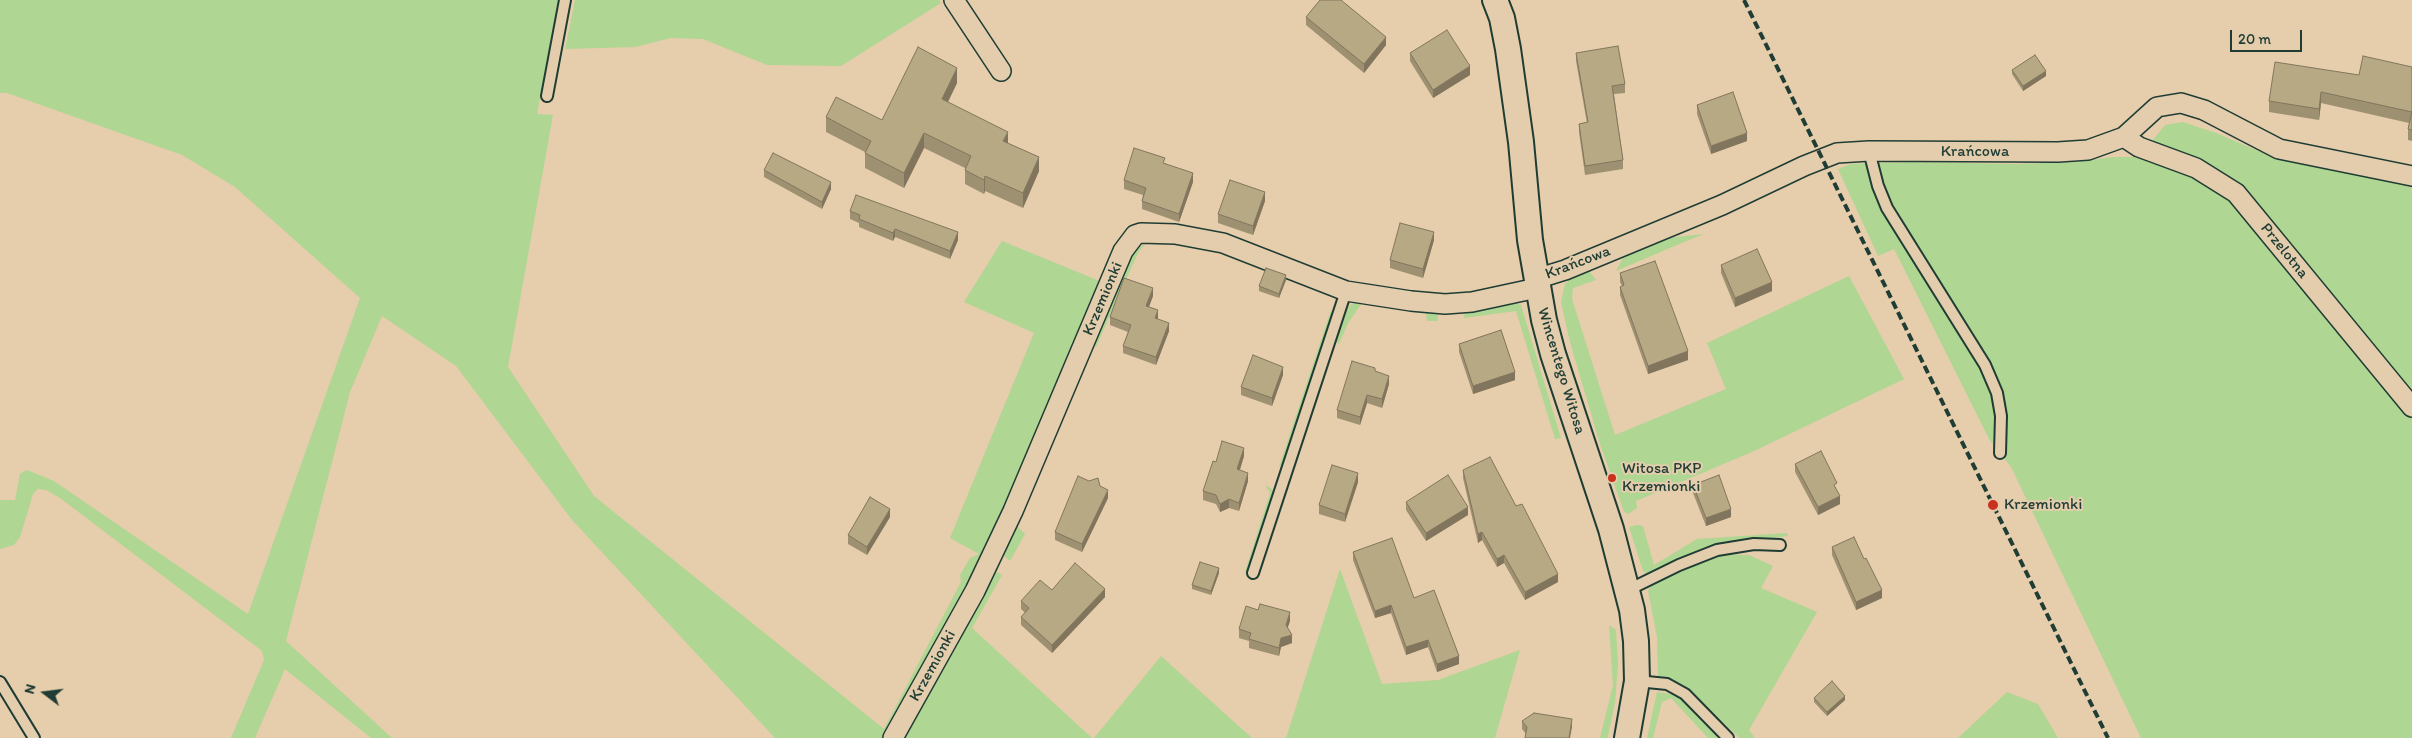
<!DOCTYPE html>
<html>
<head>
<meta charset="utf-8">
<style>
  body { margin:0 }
  #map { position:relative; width:2412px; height:738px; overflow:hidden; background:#e6cdab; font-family:Itim,sans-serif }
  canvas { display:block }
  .north { position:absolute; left:20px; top:668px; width:50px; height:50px; -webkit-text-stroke:4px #e4cdad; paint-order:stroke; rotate:285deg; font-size:14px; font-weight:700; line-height:20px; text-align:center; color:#1f3d34 }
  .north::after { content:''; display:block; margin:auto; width:18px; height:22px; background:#1f3d34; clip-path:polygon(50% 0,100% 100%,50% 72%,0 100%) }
  .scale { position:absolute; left:2230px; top:30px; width:72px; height:22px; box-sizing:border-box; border:2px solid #1f3d34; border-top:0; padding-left:6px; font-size:15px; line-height:18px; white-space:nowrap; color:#1f3d34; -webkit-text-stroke:4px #e4cdad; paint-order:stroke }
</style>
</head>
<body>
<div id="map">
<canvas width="2412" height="738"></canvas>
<div class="north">N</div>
<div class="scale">20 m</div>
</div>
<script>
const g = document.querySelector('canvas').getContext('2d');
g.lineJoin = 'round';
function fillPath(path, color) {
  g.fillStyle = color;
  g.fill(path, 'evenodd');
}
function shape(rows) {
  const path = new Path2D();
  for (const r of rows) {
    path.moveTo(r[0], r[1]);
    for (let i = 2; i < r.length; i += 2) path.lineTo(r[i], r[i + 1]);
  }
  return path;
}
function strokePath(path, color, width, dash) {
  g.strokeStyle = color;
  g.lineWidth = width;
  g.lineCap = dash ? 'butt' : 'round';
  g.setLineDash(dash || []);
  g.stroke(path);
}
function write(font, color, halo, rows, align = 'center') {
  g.font = font + ' Itim,sans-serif';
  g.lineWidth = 4;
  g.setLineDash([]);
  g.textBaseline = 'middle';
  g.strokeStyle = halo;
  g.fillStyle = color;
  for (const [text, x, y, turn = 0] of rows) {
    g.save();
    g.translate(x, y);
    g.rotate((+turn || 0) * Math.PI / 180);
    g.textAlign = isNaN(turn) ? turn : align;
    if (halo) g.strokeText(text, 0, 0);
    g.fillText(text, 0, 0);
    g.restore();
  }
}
fillPath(shape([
  [0,0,558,0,537,114,553,115,508,367,594,496,884,729,961,582,960,575,970,558,979,554,950,538,1034,333,964,302,1002,241,1102,282,999,524,934,652,886,738,775,738,572,520,456,366,382,316,350,392,286,641,392,738,371,738,285,669,255,738,231,738,264,660,262,651,60,498,46,490,38,489,33,494,20,537,14,545,0,549,0,500,15,500,20,474,27,470,54,481,248,614,360,298,235,187,182,155,7,93,0,93],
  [575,0,939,0,941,3,841,66,767,65,703,39,671,38,635,47,565,49],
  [2183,122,2216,133,2277,159,2412,187,2412,396,2248,195,2157,148,2152,141,2165,125],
  [2113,157,2133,157,2194,174,2233,197,2412,416,2412,738,2141,738,2011,467,1989,439,1894,249,1878,256,1838,169,1851,164,1912,162,2014,164,2077,162],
  [1704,234,1684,242,1616,271,1624,256,1667,238],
  [1145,244,1138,253,1096,347,1092,345,1125,264,1136,249],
  [1589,271,1596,280,1573,288,1572,299,1615,435,1726,389,1707,343,1849,276,1904,379,1752,452,1636,501,1637,508,1628,514,1624,512,1599,441,1570,342,1561,302,1565,284,1572,277],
  [1359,301,1437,311,1438,321,1427,321,1426,314,1362,303,1348,323,1339,344,1335,341,1347,311,1350,305],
  [1516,303,1521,305,1561,438,1555,439,1516,311,1464,318,1465,311],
  [1331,310,1332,316,1283,463,1279,467],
  [1265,485,1272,489,1274,496,1249,573,1245,572,1270,493],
  [1017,519,1020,519,1017,526,1025,534,1010,561,1004,556,1003,550],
  [1637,525,1643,526,1654,565,1697,539,1787,533,1788,536,1707,547,1647,574,1643,571,1629,527],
  [1716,554,1749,555,1773,566,1761,588,1817,612,1749,730,1755,738,1740,738,1685,688,1675,682,1658,680,1657,637,1648,591,1651,586,1683,568],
  [1340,569,1382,684,1438,680,1520,650,1495,738,1286,738],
  [997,572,1002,575,972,628,1092,738,901,738,992,574],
  [1609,625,1616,630,1618,664,1615,703,1608,736,1608,738,1600,738,1613,685],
  [1161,656,1252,738,1094,738],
  [1657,692,1670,694,1681,699,1722,738,1708,738,1671,698,1662,702,1653,738,1647,738],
  [2007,692,2038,704,2058,738,1958,738]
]), '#afd693');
const service = shape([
  [547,96,565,0],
  [1869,151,1878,186,1887,208,1985,365,1997,393,2001,416,2000,453],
  [1253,573,1346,291],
  [1628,590,1679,565,1717,550,1754,544,1780,545],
  [1637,681,1667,684,1685,694,1728,738],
  [0,682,34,738]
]);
const minor = shape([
  [954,0,1001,71],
  [2124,137,2139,147,2196,168,2236,193,2412,407],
  [1536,279,1565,270,1722,205,1804,166,1837,153,1869,151,2058,152,2088,150,2124,137,2157,107,2181,103,2204,110,2279,149,2412,176],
  [893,738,975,591,1013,511,1123,251,1135,235,1141,233,1175,234,1223,243,1346,291,1411,301,1445,304,1472,302,1537,288]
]);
const tertiary = shape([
  [1495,0,1502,18,1508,49,1521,142,1530,240,1544,320,1553,354,1611,529,1632,610,1636,641,1637,681,1627,738]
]);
strokePath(service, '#1f3d34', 14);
strokePath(minor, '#1f3d34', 22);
strokePath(tertiary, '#1f3d34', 28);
strokePath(service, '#e4cdad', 10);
strokePath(minor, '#e4cdad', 19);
strokePath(tertiary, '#e4cdad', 24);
strokePath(shape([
  [1744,0,2108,738]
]), '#1f3d34', 4, [8, 4]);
fillPath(shape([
  [1306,17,1386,45,1364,73,1306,25],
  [1410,53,1470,75,1433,98,1410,61],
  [1576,53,1625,84,1625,93,1614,94,1623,160,1623,169,1585,175,1579,132,1579,124,1587,123,1576,61],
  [2412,67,2412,141,2408,140,2408,129,2409,123,2321,103,2319,120,2269,112,2269,101,2359,75],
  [2012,70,2046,76,2023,91,2012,74],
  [957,83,948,102,1008,143,1039,171,1023,208,985,191,984,194,965,184,965,168,924,148,904,188,865,168,865,152,826,132,826,117,882,120],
  [1697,105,1747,141,1711,154,1697,114],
  [1165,163,1193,182,1179,222,1142,209,1142,201,1143,195,1124,189,1124,180],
  [764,170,831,189,822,209,764,177],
  [1265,201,1253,235,1218,223,1218,214],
  [850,211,958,240,950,259,895,237,893,241,859,227,859,223,850,219],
  [1434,240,1423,278,1390,268,1390,260],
  [1721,265,1772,291,1735,307,1721,273],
  [1620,273,1688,360,1648,374,1620,295,1620,287,1622,286,1620,282],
  [1286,280,1279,298,1259,291,1259,286],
  [1153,296,1149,307,1158,318,1158,319,1169,331,1156,365,1123,353,1123,346,1128,332,1110,325,1110,317],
  [1459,344,1515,380,1473,394,1459,352],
  [1375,372,1389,384,1382,408,1367,403,1360,425,1337,418,1337,410],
  [1283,375,1272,406,1241,395,1241,387],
  [1244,456,1240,470,1248,481,1239,511,1229,508,1220,512,1216,504,1203,500,1203,491,1216,462],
  [1795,464,1840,504,1818,515,1795,472],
  [1463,470,1558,582,1525,600,1504,563,1497,567,1482,540,1478,543,1463,478],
  [1358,482,1345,522,1319,514,1319,505],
  [1693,485,1731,517,1706,526,1693,493],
  [1100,486,1108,498,1082,552,1055,540,1055,532],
  [1406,502,1468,515,1426,541,1406,510],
  [890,517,867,555,848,544,848,535],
  [1832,547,1864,559,1882,598,1856,610,1832,555],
  [1353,552,1414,598,1459,664,1437,672,1428,647,1406,655,1391,613,1375,618,1353,560],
  [1219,573,1211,595,1192,589,1192,585],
  [1052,590,1105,597,1052,653,1021,625,1021,617,1025,613,1021,609,1021,601],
  [1290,621,1287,628,1292,643,1281,647,1279,656,1249,648,1249,641,1239,638,1239,629],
  [1814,698,1845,700,1827,716,1814,702],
  [1522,721,1572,727,1526,734,1522,729]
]), '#9e9172');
fillPath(shape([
  [1386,37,1386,45,1364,73,1364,64],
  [1470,66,1470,75,1433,98,1433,90],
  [957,68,957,83,942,114,942,99],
  [2046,71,2046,76,2023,91,2023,86],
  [2321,92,2321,103,2319,120,2319,109],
  [1008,132,1008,147,1003,141],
  [924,133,924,148,904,188,904,173],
  [1747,133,1747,141,1711,154,1711,146],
  [1039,157,1039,171,1023,208,1023,193],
  [1193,173,1193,182,1179,222,1179,214],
  [985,176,985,191,984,194,984,180],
  [831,182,831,189,822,209,822,202],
  [1265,192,1265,201,1253,235,1253,226],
  [895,229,895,237,893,241,893,233],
  [958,232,958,240,950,259,950,251],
  [1434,232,1434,240,1423,278,1423,269],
  [1286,275,1286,280,1279,298,1279,294],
  [1772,282,1772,291,1735,307,1735,298],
  [1153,288,1153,296,1146,314,1146,306],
  [1158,310,1158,318,1155,326,1155,318],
  [1169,323,1169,331,1156,365,1156,357],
  [1688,351,1688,360,1648,374,1648,366],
  [1283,367,1283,375,1272,406,1272,398],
  [1515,372,1515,380,1473,394,1473,386],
  [1389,376,1389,384,1382,408,1382,399],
  [1367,395,1367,403,1360,425,1360,417],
  [1244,448,1244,456,1237,478,1237,469],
  [1248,473,1248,481,1239,511,1239,503],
  [1358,473,1358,482,1345,522,1345,514],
  [1108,490,1108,498,1082,552,1082,544],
  [1840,496,1840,504,1818,515,1818,507],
  [1229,499,1229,508,1220,512,1220,504],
  [1468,507,1468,515,1426,541,1426,533],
  [890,509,890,517,867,555,867,547],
  [1731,509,1731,517,1706,526,1706,518],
  [1482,532,1482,540,1478,543,1478,534],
  [1504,555,1504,563,1497,567,1497,559],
  [1219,568,1219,573,1211,595,1211,591],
  [1558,574,1558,582,1525,600,1525,592],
  [1105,589,1105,597,1052,653,1052,645],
  [1882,590,1882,598,1856,610,1856,602],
  [1391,605,1391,613,1375,618,1375,611],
  [1290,612,1290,621,1286,633,1286,625],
  [1292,635,1292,643,1281,647,1279,656,1279,648,1281,638],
  [1428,640,1428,647,1406,655,1406,647],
  [1459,656,1459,664,1437,672,1437,664],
  [1845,696,1845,700,1827,716,1827,712],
  [1572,719,1572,727,1570,738,1569,738]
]), '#81765d');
const building = shape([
  [1320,0,1341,0,1386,37,1364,64,1306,17,1320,0],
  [1447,30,1470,66,1433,90,1410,53,1447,30],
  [1618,46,1625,84,1612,86,1623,160,1585,166,1579,124,1588,122,1576,53,1618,46],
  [918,47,957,68,942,99,1008,132,1003,141,1039,157,1023,193,985,176,984,180,965,170,971,156,924,133,904,173,865,153,871,141,826,117,836,97,882,120,918,47],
  [2035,55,2046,71,2023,86,2012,70,2035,55],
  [2363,56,2412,67,2412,112,2321,92,2319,109,2269,101,2275,62,2359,75,2363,56],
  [1733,92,1747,133,1711,146,1697,105,1733,92],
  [2412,112,2412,130,2408,129,2412,112],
  [1134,148,1165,158,1163,163,1193,173,1179,214,1142,201,1146,188,1124,180,1134,148],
  [773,153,831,182,822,202,764,170,773,153],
  [1230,180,1265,192,1253,226,1218,214,1230,180],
  [856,195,958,232,950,251,895,229,893,233,859,219,860,215,850,211,856,195],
  [1400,223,1434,232,1423,269,1390,260,1400,223],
  [1757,249,1772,282,1735,298,1721,265,1757,249],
  [1655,261,1688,351,1648,366,1620,287,1624,285,1620,273,1655,261],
  [1266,268,1286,275,1279,294,1259,286,1266,268],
  [1124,278,1153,288,1146,306,1158,310,1155,318,1169,323,1156,357,1123,346,1131,325,1110,317,1124,278],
  [1501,330,1515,372,1473,386,1459,344,1501,330],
  [1253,355,1283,367,1272,398,1241,387,1253,355],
  [1352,361,1375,368,1375,371,1389,376,1382,399,1367,395,1360,417,1337,410,1352,361],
  [1222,441,1244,448,1237,469,1248,473,1239,503,1229,499,1220,504,1216,495,1203,491,1213,461,1216,462,1222,441],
  [1821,451,1837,483,1834,485,1840,496,1818,507,1795,464,1821,451],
  [1490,457,1516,506,1522,504,1558,574,1525,592,1504,555,1497,559,1482,532,1478,534,1463,470,1490,457],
  [1332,465,1358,473,1345,514,1319,505,1332,465],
  [1448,475,1468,507,1426,533,1406,502,1448,475],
  [1719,475,1731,509,1706,518,1693,485,1719,475],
  [1078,476,1089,481,1098,478,1100,486,1108,490,1082,544,1055,532,1078,476],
  [870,497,890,509,867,547,848,535,870,497],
  [1854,537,1864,559,1866,558,1882,590,1856,602,1832,547,1854,537],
  [1392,538,1414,598,1434,590,1459,656,1437,664,1428,640,1406,647,1391,605,1375,611,1353,552,1392,538],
  [1200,562,1219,568,1211,591,1192,585,1200,562],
  [1075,563,1105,589,1052,645,1021,617,1029,608,1021,601,1040,580,1052,590,1075,563],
  [1260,604,1290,612,1286,625,1292,635,1281,638,1279,648,1249,639,1251,633,1239,629,1246,606,1258,610,1260,604],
  [1832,681,1845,696,1827,712,1814,698,1832,681],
  [1534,713,1572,719,1569,738,1525,738,1527,727,1522,721,1534,713]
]);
fillPath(building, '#b8a985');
strokePath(building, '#81765d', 1);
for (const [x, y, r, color] of [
  [1612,478,5,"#c8321e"],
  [1993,505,6,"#c8321e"]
]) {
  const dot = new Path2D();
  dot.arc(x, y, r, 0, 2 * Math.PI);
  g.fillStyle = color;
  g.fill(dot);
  strokePath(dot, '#e4cdad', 2);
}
write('16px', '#1f3d34', '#e4cdad', [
  ["Krańcowa",1975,152],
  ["Przelotna",2284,251,51],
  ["Krańcowa",1578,263,-21],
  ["Krzemionki",1103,299,-67],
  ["Wincentego Witosa",1561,371,73],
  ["Krzemionki",933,666,-61]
]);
write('16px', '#1f3d34', '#e4cdad', [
  ["Witosa PKP",1622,469],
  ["Krzemionki",1622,487],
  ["Krzemionki",2004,505]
], 'left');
</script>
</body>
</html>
